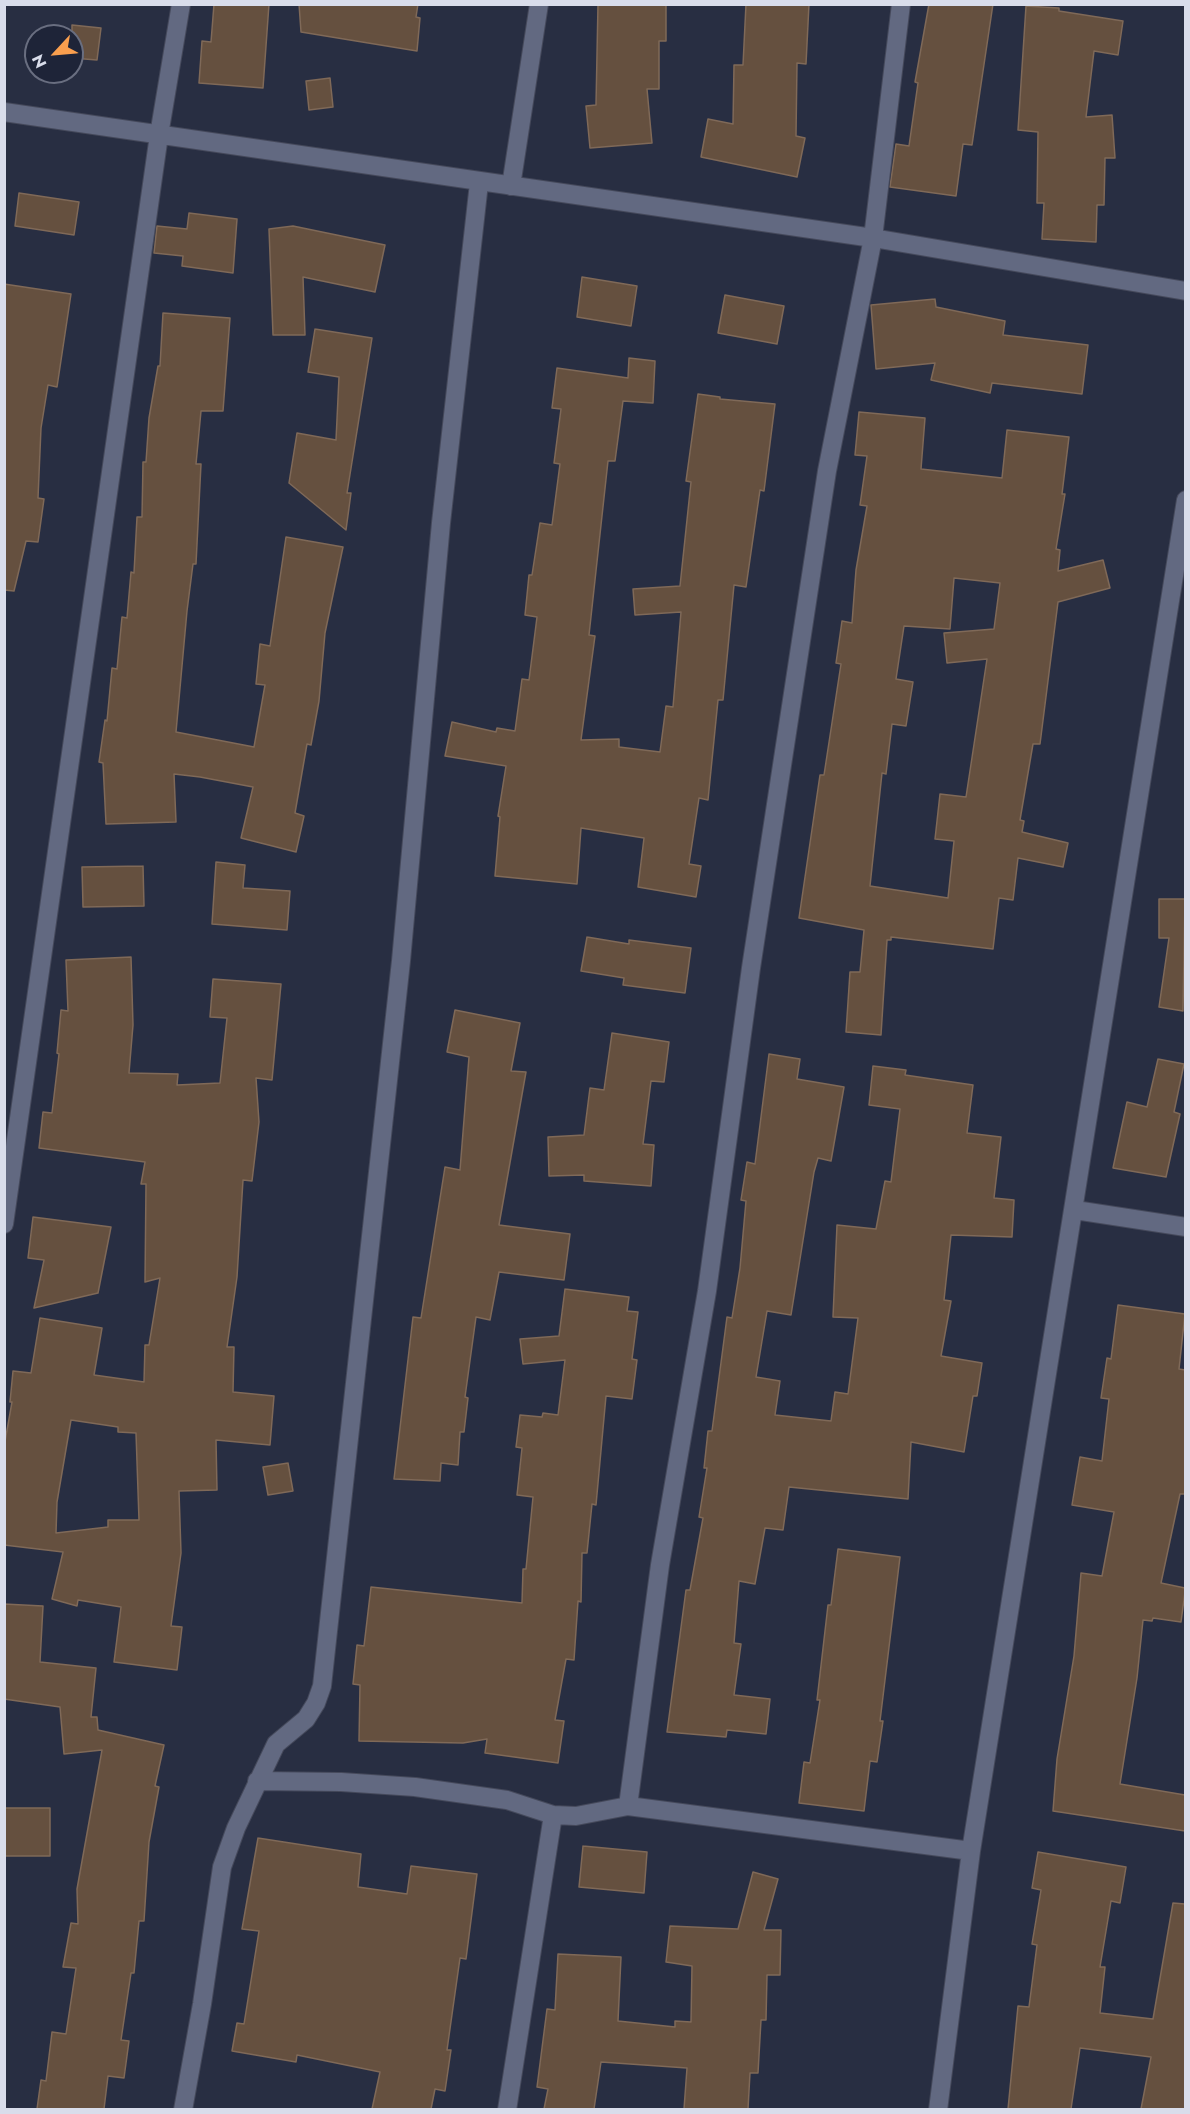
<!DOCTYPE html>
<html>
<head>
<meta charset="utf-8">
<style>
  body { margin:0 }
  #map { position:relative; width:1190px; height:2114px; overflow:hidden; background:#282e42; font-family:Jost,sans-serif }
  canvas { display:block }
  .frame { position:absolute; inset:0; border:6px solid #d9ddeb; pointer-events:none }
  .north { position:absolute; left:24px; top:24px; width:60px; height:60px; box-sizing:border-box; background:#1e2438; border:2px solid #696e80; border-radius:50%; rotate:244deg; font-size:16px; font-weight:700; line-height:24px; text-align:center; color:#d9ddeb }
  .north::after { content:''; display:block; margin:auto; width:21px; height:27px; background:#fa9f4e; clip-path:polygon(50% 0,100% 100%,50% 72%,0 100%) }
</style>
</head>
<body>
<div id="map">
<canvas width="1190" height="2114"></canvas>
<div class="frame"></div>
<div class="north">N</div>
</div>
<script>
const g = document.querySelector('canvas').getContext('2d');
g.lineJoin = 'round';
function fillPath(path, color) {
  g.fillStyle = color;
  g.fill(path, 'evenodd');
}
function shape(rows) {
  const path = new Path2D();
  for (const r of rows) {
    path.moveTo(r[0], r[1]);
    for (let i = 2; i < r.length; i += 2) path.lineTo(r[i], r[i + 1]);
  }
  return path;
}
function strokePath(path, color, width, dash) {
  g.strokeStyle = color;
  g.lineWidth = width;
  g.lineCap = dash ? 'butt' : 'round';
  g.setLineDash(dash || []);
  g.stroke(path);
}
const building = shape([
  [214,4,269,4,263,88,199,83,202,41,211,42,214,4],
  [299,4,418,4,416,17,420,18,417,51,301,32,299,4],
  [598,4,666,4,666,41,659,41,659,89,647,89,652,143,590,148,586,106,596,105,598,4],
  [746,4,809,4,806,64,797,63,796,136,805,138,797,177,701,157,708,119,733,124,734,65,743,65,746,4],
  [929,4,993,4,972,145,963,144,956,196,890,187,896,144,909,146,918,83,915,82,929,4],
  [1026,6,1059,8,1059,11,1123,21,1118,55,1094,51,1086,117,1112,115,1115,158,1105,158,1104,205,1097,205,1096,242,1042,239,1044,203,1037,203,1038,132,1018,130,1026,6],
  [72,25,101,28,97,60,72,58,72,25],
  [330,78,333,107,309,110,306,81,330,78],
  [19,193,79,202,74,235,15,226,19,193],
  [189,213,237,219,233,273,182,266,183,256,154,253,157,226,187,229,189,213],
  [293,226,385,245,375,292,303,277,305,335,273,335,269,229,293,226],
  [582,277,637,286,631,326,577,317,582,277],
  [4,284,71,294,57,387,48,385,41,428,38,498,44,499,38,542,26,541,14,591,4,590,4,284],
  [725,295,784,306,777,344,718,333,725,295],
  [935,299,936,307,1005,321,1003,335,1088,345,1082,394,992,383,990,393,931,380,935,363,876,369,871,305,935,299],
  [163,313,230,318,223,411,201,411,196,464,201,464,196,564,193,564,187,611,176,732,254,747,265,685,256,684,260,644,270,646,286,537,343,547,325,633,319,701,311,745,307,744,295,813,304,816,296,852,241,838,253,787,200,777,174,774,176,822,106,824,103,763,99,762,105,720,107,721,112,668,117,669,122,617,127,618,131,572,134,573,137,517,142,517,143,462,146,462,149,418,158,366,160,366,163,313],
  [315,329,372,338,347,493,351,493,346,530,289,483,297,433,336,440,339,377,308,372,315,329],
  [629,358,655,361,653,403,623,401,615,461,608,461,589,635,595,636,581,740,619,739,619,747,660,752,666,706,673,707,681,612,635,615,633,589,680,586,691,482,686,481,698,394,720,397,720,399,775,404,764,491,760,490,746,587,734,585,723,700,718,700,708,800,699,798,689,864,701,866,696,897,638,887,644,838,581,828,577,884,495,876,500,817,498,816,506,766,445,756,452,722,496,732,497,728,515,731,522,679,529,680,537,617,525,615,529,575,532,575,540,523,552,525,560,464,554,463,561,409,552,408,557,368,628,378,629,358],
  [859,412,925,418,921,469,1002,478,1007,430,1069,437,1062,494,1065,494,1056,549,1060,550,1058,571,1103,560,1110,588,1058,602,1040,744,1033,744,1020,820,1024,821,1022,832,1068,843,1063,867,1018,858,1013,900,999,898,993,949,891,937,891,940,887,940,881,1035,846,1032,850,972,860,972,864,930,799,918,820,775,824,775,841,664,836,663,842,621,852,623,856,570,867,506,860,505,867,456,855,455,859,412],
  [954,578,1000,583,994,629,944,633,947,663,987,659,966,797,940,794,935,839,954,841,948,898,870,886,882,773,886,774,892,724,906,726,913,682,896,679,904,626,950,629,954,578],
  [216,862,245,865,243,888,290,891,287,930,212,924,216,862],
  [143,866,144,906,83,907,82,867,143,866],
  [1159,899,1185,899,1183,1011,1159,1007,1169,938,1159,938,1159,899],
  [587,937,629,944,629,940,691,948,685,993,623,985,624,978,581,971,587,937],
  [131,957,133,1025,129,1073,178,1074,177,1085,220,1083,227,1018,210,1017,213,979,281,984,272,1080,256,1078,259,1122,252,1181,243,1180,237,1277,227,1347,234,1347,233,1392,274,1396,270,1445,216,1440,217,1490,179,1491,181,1553,171,1626,182,1627,177,1670,114,1662,121,1607,78,1600,77,1606,52,1599,63,1552,4,1545,4,1447,12,1402,10,1402,13,1371,31,1373,40,1318,102,1328,94,1375,144,1382,145,1345,149,1345,160,1278,145,1282,146,1184,141,1184,145,1162,39,1148,43,1112,52,1113,59,1054,57,1053,61,1010,68,1011,66,960,131,957],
  [71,1420,118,1427,118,1432,136,1433,139,1520,108,1520,108,1527,56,1533,57,1502,71,1420],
  [455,1010,520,1023,511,1071,526,1072,499,1225,570,1234,564,1280,499,1272,490,1320,476,1317,465,1397,468,1398,464,1432,460,1432,458,1465,441,1463,440,1481,394,1479,413,1317,421,1318,445,1167,460,1170,469,1057,447,1052,455,1010],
  [612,1033,669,1042,664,1082,651,1081,643,1144,654,1145,651,1186,584,1181,584,1175,549,1176,548,1137,584,1135,590,1088,604,1090,612,1033],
  [769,1054,800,1059,797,1079,844,1087,831,1161,818,1158,814,1172,791,1315,767,1311,756,1377,780,1381,775,1415,831,1421,835,1392,848,1394,858,1318,833,1317,837,1225,876,1229,885,1181,891,1182,900,1109,869,1105,873,1066,906,1070,905,1075,973,1085,967,1133,1001,1137,994,1198,1014,1200,1012,1237,951,1235,944,1300,951,1301,941,1356,982,1363,977,1396,973,1396,964,1452,911,1442,908,1499,789,1487,783,1530,765,1528,755,1584,739,1581,734,1643,741,1644,734,1695,770,1699,766,1734,727,1730,726,1737,667,1732,686,1590,690,1590,703,1518,699,1517,707,1468,704,1468,708,1431,712,1431,727,1317,732,1318,740,1268,746,1201,741,1200,747,1162,755,1164,769,1054],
  [1158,1059,1184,1064,1174,1112,1180,1114,1166,1177,1113,1168,1127,1102,1147,1107,1158,1059],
  [33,1217,111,1227,98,1293,34,1308,44,1260,28,1258,33,1217],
  [565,1289,629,1297,627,1311,638,1312,632,1359,637,1360,632,1399,606,1396,596,1505,592,1504,587,1553,582,1553,581,1602,578,1601,574,1660,566,1659,555,1720,564,1721,558,1763,485,1753,487,1739,463,1743,359,1741,360,1685,353,1684,357,1645,364,1646,371,1587,522,1603,523,1569,526,1569,533,1497,517,1495,522,1448,516,1447,520,1415,542,1417,543,1413,558,1415,565,1360,523,1364,520,1339,559,1336,565,1289],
  [1118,1305,1185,1314,1179,1369,1185,1370,1185,1494,1180,1494,1161,1583,1185,1588,1185,1592,1181,1622,1153,1618,1152,1621,1143,1620,1137,1678,1120,1784,1185,1795,1185,1831,1053,1811,1057,1759,1074,1656,1081,1573,1102,1576,1114,1512,1072,1505,1080,1457,1102,1461,1109,1399,1101,1398,1107,1358,1111,1359,1118,1305],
  [288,1463,293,1491,268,1495,263,1467,288,1463],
  [838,1549,900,1557,880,1721,883,1721,877,1762,870,1761,864,1811,799,1803,804,1762,810,1763,820,1700,817,1700,828,1605,831,1605,838,1549],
  [4,1604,43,1606,40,1662,96,1668,91,1717,97,1717,98,1730,164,1745,155,1786,159,1787,149,1842,144,1921,139,1921,134,1973,131,1973,121,2040,129,2041,124,2078,108,2076,104,2109,37,2109,41,2080,46,2081,52,2032,66,2034,76,1968,63,1967,71,1923,78,1924,77,1889,102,1750,64,1754,60,1707,4,1699,4,1604],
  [4,1808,50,1808,50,1856,4,1856,4,1808],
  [258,1838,361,1854,358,1887,407,1894,411,1866,477,1874,466,1959,460,1958,447,2050,451,2050,445,2091,435,2089,431,2109,372,2109,380,2072,297,2055,296,2062,232,2051,237,2023,244,2024,259,1931,242,1929,258,1838],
  [583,1846,647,1852,644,1893,579,1887,583,1846],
  [1038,1852,1126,1867,1120,1903,1111,1901,1100,1967,1105,1967,1100,2013,1153,2019,1173,1903,1185,1904,1185,2109,1141,2109,1151,2057,1080,2048,1071,2109,1008,2109,1018,2006,1029,2007,1037,1945,1032,1944,1041,1890,1032,1888,1038,1852],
  [753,1872,778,1879,764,1930,781,1930,780,1975,767,1975,766,2020,761,2020,758,2073,750,2073,748,2109,684,2109,687,2068,601,2062,594,2109,544,2109,548,2089,537,2087,547,2009,555,2010,558,1954,621,1957,618,2021,675,2027,675,2021,691,2022,692,1966,666,1962,670,1926,738,1929,753,1872]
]);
fillPath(building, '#65503f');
strokePath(building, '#7f6958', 1.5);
const street = shape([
  [4,112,873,238,1186,291],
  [511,186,539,4],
  [1075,1210,1186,1227],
  [4,1224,159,135,181,4],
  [257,1781,341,1782,415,1787,507,1800,553,1815,576,1816,628,1806,971,1851],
  [628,1806,660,1565,707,1291,751,968,827,471,873,238,901,4],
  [183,2110,202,2004,222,1867,236,1828,276,1744,306,1719,316,1703,322,1686,401,961,441,523,479,183],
  [507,2110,553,1815],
  [938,2110,971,1851,1186,500]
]);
strokePath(street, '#45495b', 20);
strokePath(street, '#626981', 18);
</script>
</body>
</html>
